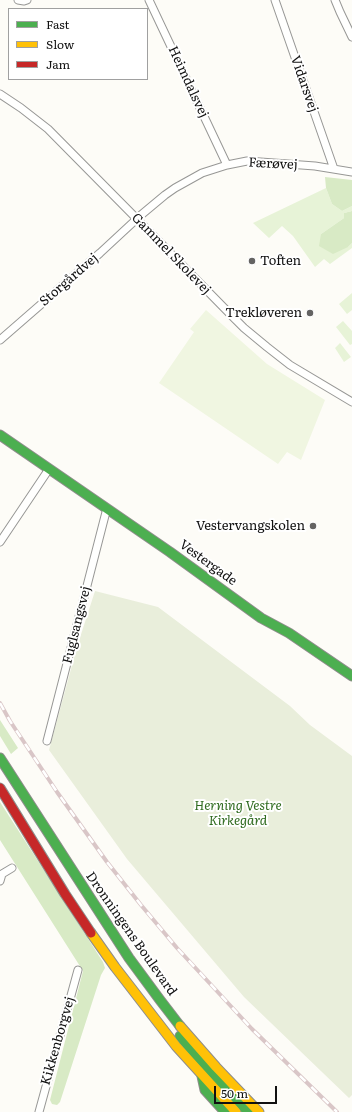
<!DOCTYPE html>
<html>
<head>
<meta charset="utf-8">
<style>
  body { margin:0 }
  #map { position:relative; width:352px; height:1112px; overflow:hidden; background:#fdfcf7; font-family:Literata,serif }
  canvas { display:block }
  .legend { position:absolute; left:8px; top:8px; width:140px; height:72px; box-sizing:border-box; background:#fff; border:1px solid #a0a0a0; margin:0; padding:5px 7px; list-style:none; font-size:12px; color:#111 }
  .legend li { display:flex; align-items:center; gap:8px; height:20px }
  .legend b { width:20px; border:1px solid #a0a0a0 }
  .scale { position:absolute; left:214px; top:1086px; width:63px; height:18px; box-sizing:border-box; border:2px solid #111; border-top:0; padding-left:5px; font-size:12px; line-height:14px; white-space:nowrap; color:#111; -webkit-text-stroke:3px #fff; paint-order:stroke }
</style>
</head>
<body>
<div id="map">
<canvas width="352" height="1112"></canvas>
<ul class="legend">
<li><b style="height:5px;background:#4caf50"></b>Fast</li>
<li><b style="height:5px;background:#ffc107"></b>Slow</li>
<li><b style="height:5px;background:#c62828"></b>Jam</li>
</ul>
<div class="scale">50 m</div>
</div>
<script>
const g = document.querySelector('canvas').getContext('2d');
g.lineJoin = 'round';
function fillPath(path, color) {
  g.fillStyle = color;
  g.fill(path, 'evenodd');
}
function shape(rows) {
  const path = new Path2D();
  for (const r of rows) {
    path.moveTo(r[0], r[1]);
    for (let i = 2; i < r.length; i += 2) path.lineTo(r[i], r[i + 1]);
  }
  return path;
}
function strokePath(path, color, width, dash) {
  g.strokeStyle = color;
  g.lineWidth = width;
  g.lineCap = dash ? 'butt' : 'round';
  g.setLineDash(dash || []);
  g.stroke(path);
}
function write(font, color, halo, rows, align = 'center') {
  g.font = font + ' Literata,serif';
  g.lineWidth = 4;
  g.setLineDash([]);
  g.textBaseline = 'middle';
  g.strokeStyle = halo;
  g.fillStyle = color;
  for (const [text, x, y, turn = 0] of rows) {
    g.save();
    g.translate(x, y);
    g.rotate((+turn || 0) * Math.PI / 180);
    g.textAlign = isNaN(turn) ? turn : align;
    if (halo) g.strokeText(text, 0, 0);
    g.fillText(text, 0, 0);
    g.restore();
  }
}
fillPath(shape([
  [326,188,332,204,342,211,352,206,352,211,344,213,344,218,321,234,348,247,352,243,352,248,330,264,324,259,315,267,293,236,282,226,269,238,253,223],
  [352,293,352,310,347,314,339,304],
  [343,321,352,331,352,344,350,345,336,327],
  [340,343,351,357,344,362,335,348]
]), '#e7f3d7');
fillPath(shape([
  [325,177,352,180,352,206,342,211,332,204,326,188],
  [352,211,352,243,348,247,333,254,319,246,321,234,344,218,344,213],
  [0,720,18,748,11,754,0,736],
  [0,802,103,962,105,968,101,975,60,1102,57,1105,52,1104,50,1100,83,971,0,840]
]), '#d8eac5');
fillPath(shape([
  [95,591,158,607,290,706,310,725,352,756,352,1095,349,1098,244,997,127,859,49,750,77,647]
]), '#e9eedb');
fillPath(shape([
  [206,310,267,364,325,400,301,460,287,452,278,464,159,383,194,332,190,329]
]), '#f0f6e1');
const street = shape([
  [18,0,24,1,27,0],
  [149,0,227,165],
  [275,0,334,169],
  [335,0,340,12,352,37],
  [0,94,21,108,48,129,137,219,233,317,244,328,267,347,290,365,352,402],
  [0,340,100,253,141,215,165,195,175,188,202,173,227,165,247,161,315,166,352,172],
  [0,542,49,469],
  [47,741,107,508],
  [0,881,2,874,12,868],
  [39,1112,78,970]
]);
const fast = shape([
  [0,435,170,552,261,618,289,633,352,676],
  [0,758,129,958,160,1000,180,1026],
  [180,1036,195,1054,248,1112],
  [202,1076,205,1090,225,1112]
]);
const slow = shape([
  [91,933,115,967,176,1046,236,1112],
  [180,1026,216,1067,259,1112]
]);
const jam = shape([
  [0,788,65,894,91,933]
]);
strokePath(street, '#979795', 9);
strokePath(fast, '#8e8d8b', 11);
strokePath(slow, '#8e8d8b', 11);
strokePath(jam, '#8e8d8b', 11);
strokePath(street, '#fffffe', 7);
strokePath(fast, '#4caf50', 9);
strokePath(slow, '#ffc107', 9);
strokePath(jam, '#c62828', 9);
const rail = shape([
  [0,703,10,721,57,792,107,862,141,905,177,948,252,1029,337,1112]
]);
strokePath(rail, '#d9c6c7', 4);
strokePath(rail, '#fff', 2.5, [8]);
for (const [x, y, r, color] of [
  [252,261,4,"#646362"],
  [310,313,4,"#646362"],
  [313,526,4,"#646362"]
]) {
  const dot = new Path2D();
  dot.arc(x, y, r, 0, 2 * Math.PI);
  g.fillStyle = color;
  g.fill(dot);
  strokePath(dot, '#fff', 1.5);
}
write('13px', '#111', '#fff', [
  ["Heimdalsvej",188,82,65],
  ["Vidarsvej",304,84,71],
  ["Færøvej",273,164,3],
  ["Gammel Skolevej",171,254,46],
  ["Storgårdvej",69,280,-41],
  ["Vestergade",208,563,36],
  ["Fuglsangsvej",77,625,-76],
  ["Dronningens Boulevard",131,934,55],
  ["Kikkenborgvej",58,1041,-74]
]);
write('13px', '#111', '#fff', [
  ["Toften",260,261,"left"],
  ["Trekløveren",302,313],
  ["Vestervangskolen",305,526]
], 'right');
write('italic 13px', '#2f6b1f', '#fff', [
  ["Herning Vestre",238,806],
  ["Kirkegård",238,821]
]);
</script>
</body>
</html>
